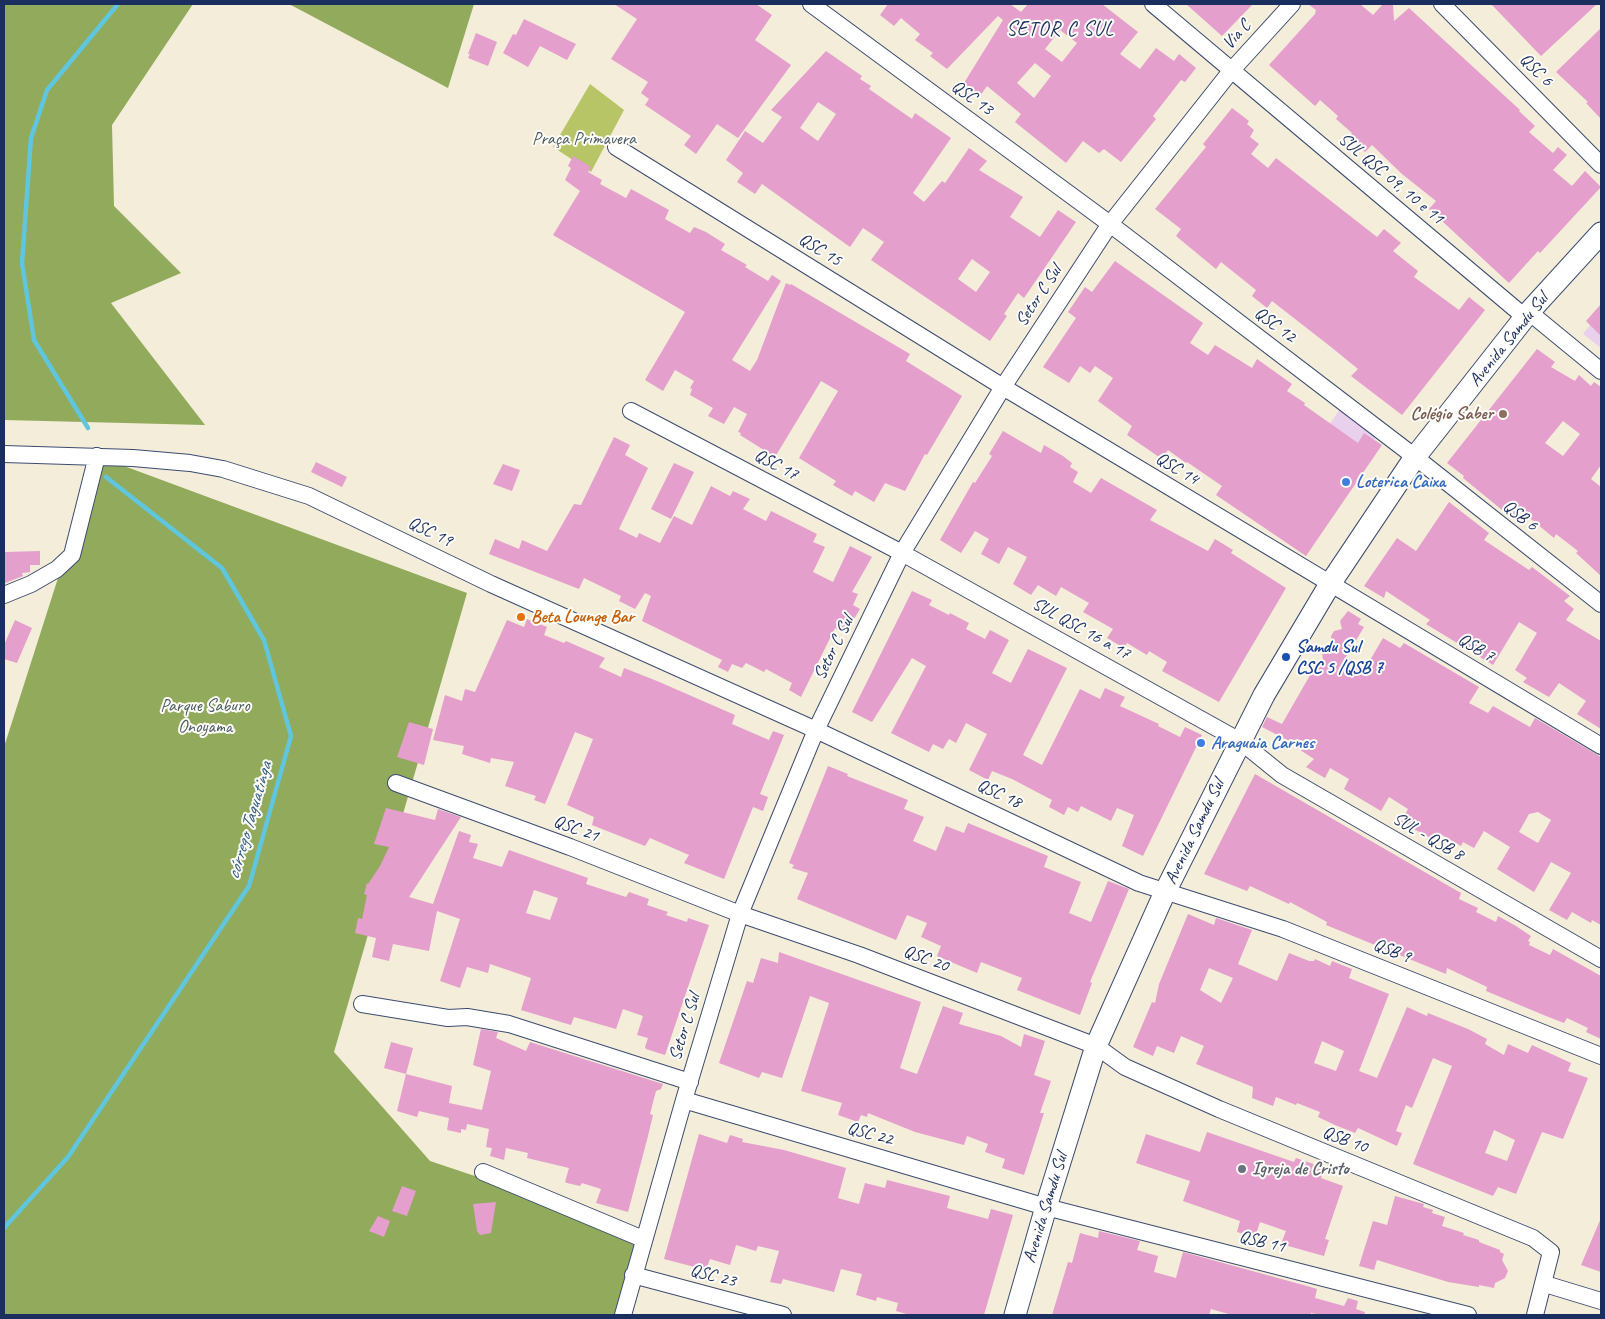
<!DOCTYPE html>
<html>
<head>
<meta charset="utf-8">
<style>
  body { margin:0 }
  #map { position:relative; width:1605px; height:1319px; overflow:hidden; background:#f4edd9; font-family:Caveat,sans-serif }
  canvas { display:block }
  .frame { position:absolute; inset:0; border:5px solid #1b2f5e; pointer-events:none }
</style>
</head>
<body>
<div id="map">
<canvas width="1605" height="1319"></canvas>
<div class="frame"></div>
</div>
<script>
const g = document.querySelector('canvas').getContext('2d');
g.lineJoin = 'round';
function fillPath(path, color) {
  g.fillStyle = color;
  g.fill(path, 'evenodd');
}
function shape(rows) {
  const path = new Path2D();
  for (const r of rows) {
    path.moveTo(r[0], r[1]);
    for (let i = 2; i < r.length; i += 2) path.lineTo(r[i], r[i + 1]);
  }
  return path;
}
function strokePath(path, color, width, dash) {
  g.strokeStyle = color;
  g.lineWidth = width;
  g.lineCap = dash ? 'butt' : 'round';
  g.setLineDash(dash || []);
  g.stroke(path);
}
function write(font, color, halo, rows, align = 'center') {
  g.font = font + ' Caveat,sans-serif';
  g.lineWidth = 4;
  g.setLineDash([]);
  g.textBaseline = 'middle';
  g.strokeStyle = halo;
  g.fillStyle = color;
  for (const [text, x, y, turn = 0] of rows) {
    g.save();
    g.translate(x, y);
    g.rotate((+turn || 0) * Math.PI / 180);
    g.textAlign = isNaN(turn) ? turn : align;
    if (halo) g.strokeText(text, 0, 0);
    g.fillText(text, 0, 0);
    g.restore();
  }
}
fillPath(shape([
  [1601,312,1601,348,1583,334],
  [1340,409,1377,436,1336,496,1298,470]
]), '#e9d1ed');
fillPath(shape([
  [590,84,624,110,591,172,553,147]
]), '#b7c567');
fillPath(shape([
  [4,4,193,4,112,125,114,206,181,273,111,303,205,425,4,420],
  [289,4,474,4,448,88],
  [97,456,467,593,334,1052,430,1161,654,1236,630,1315,4,1315,4,747]
]), '#91aa5c');
strokePath(shape([
  [88,428,34,340,22,263,31,138,47,90,118,4],
  [4,1228,68,1157,249,886,291,736,264,640,222,568,106,477]
]), '#60c6dd', 4.5);
fillPath(shape([
  [614,4,756,4,772,15,755,40,791,65,738,138,717,124,696,154,684,145,691,136,645,105,649,99,641,93,648,82,611,59,637,19],
  [888,4,1010,4,1021,12,1028,4,1102,4,1138,32,1120,54,1140,69,1156,48,1174,61,1179,54,1196,68,1185,82,1181,80,1153,116,1156,119,1121,162,1104,149,1099,153,1083,141,1066,163,1015,122,1021,114,987,86,980,96,964,83,1003,20,998,16,947,69,930,56,933,53,915,40,920,34,901,18,894,26,880,15],
  [1060,30,1077,43,1062,62,1045,49],
  [1035,63,1051,76,1034,98,1017,83],
  [1186,4,1253,4,1222,36],
  [1308,4,1360,4,1373,15,1383,4,1393,4,1394,21,1409,8,1520,110,1519,111,1535,126,1529,132,1553,153,1558,147,1567,155,1553,170,1572,186,1585,171,1601,187,1540,253,1538,251,1509,283,1429,209,1436,201,1402,174,1372,145,1365,152,1349,137,1352,133,1336,119,1338,116,1320,100,1315,106,1269,65,1315,14,1316,10],
  [1491,4,1597,4,1541,56],
  [524,19,576,44,567,60,540,46,528,67,503,53,513,34,516,35],
  [1601,28,1601,119,1586,103,1588,102,1556,72],
  [476,33,497,42,488,66,468,58,470,54,468,54],
  [826,51,862,76,860,79,871,86,869,89,912,119,915,113,951,138,913,193,924,202,942,181,945,183,969,148,987,161,979,170,1023,197,1010,217,1040,237,1058,210,1076,222,1024,298,1018,293,1004,314,1007,316,990,341,871,260,884,242,863,228,850,247,762,184,755,194,737,182,743,173,726,160,745,131,763,143,782,117,771,110],
  [818,102,836,114,818,141,800,128],
  [972,259,990,272,976,292,958,279],
  [1232,108,1249,121,1247,124,1254,130,1250,137,1259,144,1251,154,1268,168,1276,158,1377,237,1384,229,1401,243,1393,251,1418,271,1414,277,1459,310,1469,297,1485,310,1402,415,1351,376,1358,369,1331,347,1272,301,1267,308,1252,296,1256,290,1221,262,1216,269,1199,255,1176,236,1181,229,1155,209,1206,147,1203,144],
  [573,156,591,167,588,172,602,180,600,184,626,198,631,189,669,210,665,219,690,233,694,227,706,232,725,244,721,250,747,265,745,267,768,281,772,275,781,281,732,360,750,371,757,360,786,283,790,285,791,284,910,354,906,361,962,396,927,455,925,454,905,491,885,483,874,502,855,491,852,496,833,485,836,481,799,458,838,391,821,381,775,457,740,435,741,433,738,432,747,414,734,407,724,424,708,416,713,408,690,395,692,389,690,388,694,381,675,370,663,391,645,380,685,312,553,235,580,191,565,180,571,168,568,166],
  [1115,261,1203,323,1190,343,1208,355,1215,345,1252,368,1257,359,1292,384,1287,391,1305,403,1304,405,1358,443,1364,433,1382,445,1306,556,1216,495,1222,486,1187,462,1186,463,1168,450,1162,459,1127,435,1132,426,1098,401,1113,378,1095,366,1090,373,1080,366,1069,383,1043,367,1076,318,1068,312,1085,287,1092,292],
  [1601,304,1601,336,1586,321],
  [1537,349,1555,362,1551,367,1575,381,1579,375,1591,386,1594,382,1601,387,1601,465,1591,479,1601,487,1601,576,1576,553,1578,551,1556,534,1554,538,1520,510,1513,519,1463,478,1464,476,1447,463],
  [1563,421,1580,434,1563,456,1545,443],
  [1003,431,1041,453,1044,445,1063,456,1072,463,1070,467,1078,472,1073,482,1091,493,1101,478,1157,510,1150,520,1208,551,1215,539,1233,550,1231,553,1286,588,1219,702,1162,671,1167,662,1149,651,1147,655,1127,643,1124,648,1107,638,1113,629,1083,612,1089,603,1061,587,1056,596,1038,585,1031,595,1013,584,1027,557,1008,547,999,564,981,554,989,539,975,531,961,553,940,540,973,482,975,483,992,456,989,454],
  [614,437,630,445,625,455,648,468,619,529,637,538,639,533,660,543,674,516,692,525,711,486,730,496,733,491,750,499,743,509,766,521,771,511,817,534,813,542,825,547,813,572,833,582,850,546,872,557,852,592,858,594,853,605,860,609,854,619,851,617,843,632,835,628,801,697,789,690,792,683,766,669,764,672,746,663,742,668,732,664,728,672,718,667,722,660,642,621,651,596,645,593,635,609,619,601,621,596,584,578,579,589,489,554,495,539,519,549,522,540,547,551,574,504,581,505],
  [316,462,347,477,342,487,311,472],
  [674,463,694,472,671,519,651,509],
  [503,464,520,470,512,491,493,484],
  [1449,502,1489,533,1484,540,1529,570,1532,567,1570,596,1564,601,1574,609,1566,620,1601,641,1601,729,1577,714,1586,701,1559,683,1549,697,1523,682,1527,678,1515,670,1537,633,1519,622,1493,665,1426,624,1430,620,1386,591,1384,598,1364,586,1397,538,1416,551],
  [40,551,40,565,30,565,30,572,22,573,23,576,5,583,5,552],
  [912,591,932,600,929,605,949,615,950,613,969,623,966,629,985,639,990,630,1009,640,992,673,1011,683,1028,649,1067,668,1023,755,1042,765,1080,689,1100,699,1105,688,1125,697,1120,706,1159,724,1158,726,1180,737,1185,727,1202,735,1143,856,1122,846,1134,815,1117,808,1111,821,1081,806,1078,812,1068,807,1064,815,1049,807,1052,800,1012,779,992,771,988,780,969,770,987,734,966,723,956,743,949,739,943,749,933,744,929,752,891,733,926,666,912,658,872,722,852,712],
  [1348,611,1361,619,1358,624,1364,627,1346,657,1366,667,1383,638,1400,648,1404,643,1479,687,1469,703,1488,713,1493,706,1530,727,1535,718,1601,757,1601,925,1592,920,1591,923,1572,912,1567,920,1549,910,1571,873,1551,862,1534,892,1497,869,1510,847,1484,831,1474,848,1463,842,1461,846,1442,835,1438,842,1401,822,1408,809,1389,797,1381,811,1344,789,1349,779,1330,768,1325,778,1306,767,1314,759,1294,746,1295,744,1262,727,1267,717,1282,724,1313,670,1316,662,1323,660,1322,652,1325,646,1332,644,1331,636,1334,631,1342,629,1340,621],
  [1538,812,1551,820,1538,843,1519,832,1529,814],
  [527,619,547,627,544,635,564,643,566,641,605,658,599,667,621,677,624,668,657,681,735,715,732,724,769,740,773,731,784,735,760,794,768,797,763,811,753,807,724,879,684,863,689,855,650,838,645,846,592,825,594,817,567,805,593,739,575,732,545,804,534,800,536,796,505,786,514,762,491,758,490,763,462,754,464,746,433,740,445,695,462,701,465,689,475,692,507,620,524,627],
  [15,620,32,628,17,663,4,659,4,645],
  [409,722,433,729,424,765,397,757],
  [828,766,848,774,847,776,908,800,904,809,924,817,913,841,936,851,946,826,964,833,968,823,1048,856,1044,867,1081,882,1069,913,1091,922,1108,881,1129,889,1090,982,1092,983,1080,1015,1017,990,1022,978,981,962,977,973,937,956,941,946,921,937,927,923,907,915,896,940,797,899,808,873,792,868,794,865,789,863],
  [1255,774,1461,893,1459,899,1478,908,1476,912,1496,922,1498,916,1516,926,1531,936,1528,941,1530,942,1529,945,1550,955,1553,949,1601,976,1601,1039,1586,1032,1588,1028,1567,1018,1564,1023,1546,1016,1486,991,1487,987,1447,968,1446,974,1326,925,1327,922,1290,902,1289,904,1250,886,1247,891,1204,874],
  [386,808,435,820,438,809,461,817,409,897,433,904,459,831,471,835,469,842,478,844,473,858,502,867,509,850,588,878,586,884,626,897,629,892,649,899,647,905,668,912,666,915,687,922,688,918,709,925,665,1055,646,1049,645,1047,648,1038,637,1035,643,1016,623,1009,616,1029,574,1017,571,1025,521,1010,531,978,490,964,488,973,467,967,460,988,440,981,460,919,437,911,429,951,393,944,389,961,372,957,376,938,355,933,358,918,362,919,367,895,364,894,367,883,368,884,380,866,389,847,374,844],
  [534,890,558,898,550,920,526,913],
  [1188,914,1214,925,1216,918,1252,930,1238,964,1277,981,1289,953,1309,961,1314,961,1315,959,1330,966,1332,961,1352,969,1349,978,1389,994,1359,1071,1377,1078,1407,1007,1427,1016,1428,1013,1468,1029,1487,1039,1485,1044,1504,1055,1508,1044,1528,1053,1532,1045,1571,1063,1568,1071,1588,1078,1563,1139,1542,1132,1516,1194,1498,1187,1493,1196,1413,1164,1452,1066,1433,1058,1412,1108,1406,1105,1396,1131,1402,1133,1397,1146,1358,1128,1355,1133,1335,1125,1318,1117,1320,1112,1297,1103,1296,1105,1276,1097,1273,1106,1252,1098,1253,1087,1196,1064,1204,1046,1181,1036,1174,1053,1157,1046,1153,1056,1133,1047,1152,1002,1155,1003,1159,984],
  [1209,968,1233,978,1221,1003,1200,990],
  [1322,1041,1344,1051,1336,1071,1314,1063],
  [1494,1130,1515,1140,1507,1161,1485,1153],
  [779,952,921,1002,900,1068,917,1074,943,1006,963,1013,959,1024,1001,1036,1021,1047,1024,1034,1045,1041,1034,1075,1051,1081,1040,1113,1044,1113,1024,1175,1002,1168,1005,1159,985,1152,988,1144,967,1136,964,1145,915,1132,868,1113,867,1117,861,1115,858,1122,838,1115,842,1103,801,1091,829,1003,810,996,782,1078,762,1072,759,1078,719,1063,747,981,753,983,761,958,778,963],
  [481,1029,498,1032,496,1038,526,1051,530,1042,663,1084,661,1089,656,1091,650,1114,653,1115,648,1136,628,1212,596,1203,601,1189,582,1183,580,1186,567,1183,565,1182,569,1168,527,1158,528,1153,506,1148,504,1160,490,1156,492,1148,486,1147,489,1129,467,1124,466,1130,461,1129,461,1133,447,1130,449,1118,419,1111,417,1117,397,1111,406,1074,452,1086,449,1103,482,1110,491,1071,473,1065],
  [391,1042,413,1048,406,1074,384,1068],
  [1207,1132,1294,1162,1296,1158,1325,1168,1321,1178,1343,1186,1325,1239,1329,1240,1324,1256,1281,1244,1286,1231,1260,1222,1255,1237,1237,1232,1240,1221,1183,1201,1190,1181,1136,1163,1146,1134,1200,1152],
  [699,1134,727,1143,730,1135,743,1139,742,1142,784,1150,846,1168,838,1198,859,1204,865,1183,885,1188,887,1180,950,1196,947,1208,988,1219,991,1209,1013,1215,984,1315,910,1315,896,1311,898,1303,877,1297,876,1301,856,1295,862,1274,841,1269,834,1292,783,1279,781,1284,770,1282,779,1251,758,1246,756,1251,736,1245,730,1265,710,1259,706,1270,664,1259],
  [402,1186,416,1191,407,1216,392,1211],
  [1395,1196,1424,1204,1423,1207,1433,1210,1432,1213,1445,1217,1442,1226,1464,1233,1463,1235,1479,1240,1479,1242,1500,1250,1500,1252,1504,1254,1502,1260,1508,1271,1505,1278,1495,1283,1494,1288,1479,1285,1479,1287,1448,1282,1377,1260,1374,1270,1359,1266,1373,1221,1387,1225],
  [496,1202,491,1233,480,1235,477,1231,473,1204],
  [378,1216,390,1221,384,1237,369,1231],
  [1601,1218,1601,1272,1581,1265],
  [1099,1231,1140,1241,1137,1250,1158,1256,1154,1272,1176,1278,1183,1252,1307,1286,1317,1289,1315,1298,1344,1306,1348,1298,1358,1301,1356,1309,1365,1312,1364,1315,1321,1315,1311,1313,1311,1315,1232,1315,1211,1309,1209,1315,1052,1315,1068,1262,1072,1263,1080,1233,1098,1238]
]), '#e49fcc');
const minor = shape([
  [811,4,1110,224,1415,457,1601,604],
  [1153,4,1526,318],
  [1442,4,1601,165],
  [616,147,1003,387,1601,746],
  [1529,312,1601,371],
  [631,411,902,553,1240,741,1282,775,1601,959],
  [4,454,133,458,190,463,223,469,309,496,491,584,816,730,1139,883,1283,929,1601,1056],
  [4,595,31,584,57,569,72,555,97,456],
  [396,783,570,847,740,914,859,955,1096,1046,1125,1067,1219,1109,1533,1238,1551,1252,1535,1315],
  [362,1004,448,1018,467,1017,509,1024,690,1082],
  [684,1100,1046,1207,1468,1315],
  [483,1172,643,1239],
  [633,1275,783,1315],
  [1545,1284,1601,1301],
  [623,1315,684,1100,740,914,816,730,902,553,1003,387,1110,224,1231,71,1292,4]
]);
const major = shape([
  [1015,1315,1046,1207,1096,1046,1165,892,1264,695,1330,584,1415,457,1529,312,1601,233]
]);
strokePath(minor, '#3c4c70', 18);
strokePath(major, '#3c4c70', 23);
strokePath(minor, '#fff', 16);
strokePath(major, '#fff', 21);
for (const [x, y, r, color] of [
  [1503,414,5,"#8d6e63"],
  [1346,482,5,"#3f7fe0"],
  [521,617,5,"#e8710a"],
  [1286,657,5,"#1a4fb4"],
  [1201,743,5,"#3f7fe0"],
  [1242,1169,5,"#6b7280"]
]) {
  const dot = new Path2D();
  dot.arc(x, y, r, 0, 2 * Math.PI);
  g.fillStyle = color;
  g.fill(dot);
  strokePath(dot, '#fdfcf7', 2);
}
write('18px', '#1b2f5e', '#fdfcf7', [
  ["Via C",1237,35,-48],
  ["QSC 6",1536,70,45],
  ["QSC 13",972,98,36],
  ["SUL QSC 09, 10 e 11",1391,179,40],
  ["QSC 15",820,250,32],
  ["Setor C Sul",1039,296,-57],
  ["QSC 12",1275,325,37],
  ["Avenida Samdu Sul",1509,340,-51],
  ["QSC 17",776,465,28],
  ["QSC 14",1177,469,31],
  ["QSB 6",1520,516,38],
  ["QSC 19",430,532,26],
  ["SUL QSC 16 a 17",1081,629,29],
  ["Setor C Sul",834,648,-64],
  ["QSB 7",1476,648,31],
  ["QSC 18",999,794,25],
  ["QSC 21",576,829,21],
  ["Avenida Samdu Sul",1195,832,-64],
  ["SUL - QSB 8",1428,837,30],
  ["QSB 9",1392,951,22],
  ["QSC 20",926,959,21],
  ["Setor C Sul",685,1027,-73],
  ["QSC 22",870,1134,16],
  ["QSB 10",1345,1140,21],
  ["Avenida Samdu Sul",1046,1208,-73],
  ["QSB 11",1262,1242,14],
  ["QSC 23",713,1276,15]
]);
write('18px', '#4a5c61', '#fdfcf7', [
  ["Praça Primavera",584,139],
  ["Parque Saburo",205,706],
  ["Onoyama",205,727]
]);
write('bold 18px', '#785e54', '#fdfcf7', [
  ["Colégio Saber",1493,414]
], 'right');
write('bold 18px', '#366cbe', '#fdfcf7', [
  ["Loterica Caixa",1356,482],
  ["Araguaia Carnes",1211,743]
], 'left');
write('bold 18px', '#c56008', '#fdfcf7', [
  ["Beta Lounge Bar",531,617]
], 'left');
write('bold 18px', '#164399', '#fdfcf7', [
  ["Samdu Sul",1296,647],
  ["CSC 5 /QSB 7",1296,668]
], 'left');
write('bold 18px', '#5b616d', '#fdfcf7', [
  ["Igreja de Cristo",1252,1169]
], 'left');
write('italic 19px', '#305c84', '#fdfcf7', [
  ["córrego Taguatinga",250,821,-74]
]);
g.letterSpacing = '1px';
write('20px', '#1b2f5e', '#fdfcf7', [
  ["SETOR C SUL",1060,30]
]);
g.letterSpacing = '0px';
</script>
</body>
</html>
